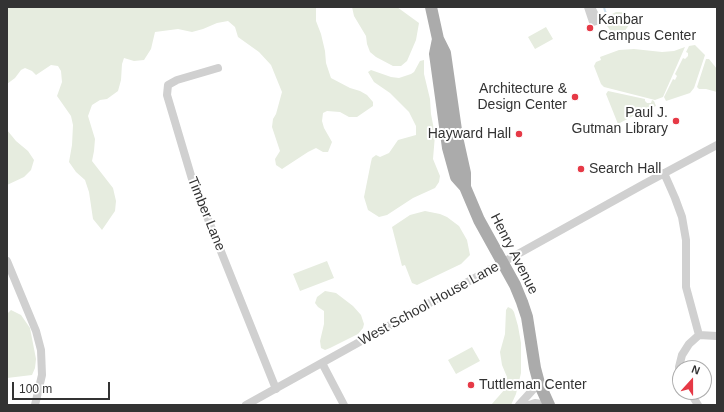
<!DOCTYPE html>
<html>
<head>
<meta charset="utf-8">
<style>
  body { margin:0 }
  #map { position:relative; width:724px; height:412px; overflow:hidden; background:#fff; font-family:Arial,sans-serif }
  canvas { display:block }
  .frame { position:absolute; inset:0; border:8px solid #333; pointer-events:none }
  .north { position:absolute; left:672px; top:360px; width:40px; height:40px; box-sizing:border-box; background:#fff; border:1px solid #adadad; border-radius:50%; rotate:21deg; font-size:11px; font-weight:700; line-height:16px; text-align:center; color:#333 }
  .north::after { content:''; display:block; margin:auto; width:14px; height:18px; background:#e63946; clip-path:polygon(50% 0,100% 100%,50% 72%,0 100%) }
  .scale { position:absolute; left:12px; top:382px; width:98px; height:18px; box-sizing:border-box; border:2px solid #333; border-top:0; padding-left:5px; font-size:12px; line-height:14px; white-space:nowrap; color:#333; -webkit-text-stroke:3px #fff; paint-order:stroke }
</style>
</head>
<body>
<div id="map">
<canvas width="724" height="412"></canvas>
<div class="frame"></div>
<div class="north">N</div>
<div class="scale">100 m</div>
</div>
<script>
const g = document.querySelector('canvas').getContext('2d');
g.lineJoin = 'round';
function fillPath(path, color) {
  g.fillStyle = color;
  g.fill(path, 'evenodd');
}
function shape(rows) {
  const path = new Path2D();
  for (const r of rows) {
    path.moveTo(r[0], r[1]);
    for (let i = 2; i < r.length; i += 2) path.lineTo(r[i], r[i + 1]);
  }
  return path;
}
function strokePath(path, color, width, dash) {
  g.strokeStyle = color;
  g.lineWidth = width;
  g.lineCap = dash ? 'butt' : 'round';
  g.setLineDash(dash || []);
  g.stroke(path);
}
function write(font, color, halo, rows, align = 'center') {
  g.font = font + ' Arial,sans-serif';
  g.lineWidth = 4;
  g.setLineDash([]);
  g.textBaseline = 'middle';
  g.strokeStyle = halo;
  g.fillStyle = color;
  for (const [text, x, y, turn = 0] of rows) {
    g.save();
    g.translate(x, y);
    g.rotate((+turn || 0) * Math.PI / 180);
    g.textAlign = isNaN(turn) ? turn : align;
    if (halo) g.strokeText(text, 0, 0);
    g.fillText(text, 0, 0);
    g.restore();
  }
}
fillPath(shape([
  [7,7,316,7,316,21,321,34,325,51,326,63,331,78,350,88,360,91,367,95,373,102,373,106,357,117,349,117,340,112,327,111,323,113,322,121,324,128,332,142,328,152,323,152,316,148,308,152,282,169,276,165,275,159,280,151,272,127,273,119,276,114,282,92,271,65,259,52,238,37,235,27,228,21,217,23,203,29,192,32,178,29,155,32,151,49,144,60,134,61,124,58,122,64,121,80,118,91,107,99,100,100,92,105,88,116,95,139,94,151,92,161,113,188,116,201,115,211,102,230,93,219,89,192,85,180,76,172,69,162,72,145,73,125,71,116,57,96,62,82,61,71,58,66,51,65,36,75,32,71,25,68,21,70,15,78,7,84],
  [352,7,397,7,419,23,416,40,407,61,401,66,393,66,376,57,370,52,367,44,366,36,354,16],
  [616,12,624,12,629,25,622,35,618,36,612,33,605,23,608,16],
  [546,27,553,39,535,49,528,37],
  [695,45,705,55,694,88,690,93,666,101,664,97,673,79,675,80,677,76,675,74,683,58,685,59,688,56,688,53,686,52,689,46],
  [685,47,663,97,655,100,604,87,601,84,594,66,596,62,601,60,600,57,619,50,634,49,662,52,674,51],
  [706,59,709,59,717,69,717,92,706,89,699,89,697,87],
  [424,60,424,74,430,99,431,114,435,135,433,159,440,176,439,182,435,188,413,198,387,215,379,217,368,210,364,197,371,162,372,158,376,155,380,157,389,153,398,140,416,135,416,126,409,112,390,93,374,82,368,72,371,70,391,77,399,78,411,74,414,72,420,61],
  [608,91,645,99,645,101,647,103,651,103,652,100,654,101,656,106,631,117,618,124,606,94],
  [7,130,16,141,28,151,34,160,31,170,24,177,7,185],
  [425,211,440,214,447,217,459,226,467,240,470,255,461,264,417,285,412,283,405,265,402,266,392,227,410,215],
  [327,261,334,278,300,291,293,274],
  [325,291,336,293,353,306,361,315,364,324,363,328,358,334,330,348,325,350,321,348,320,341,324,324,324,311,318,307,315,303,317,297],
  [508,307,512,309,514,312,518,326,521,343,521,373,516,394,511,405,491,405,505,389,507,383,507,377,502,365,500,352,505,334,506,310],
  [11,310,21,315,30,328,36,359,35,368,32,375,7,378,7,314],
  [472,347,480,361,456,374,448,360]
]), '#e6ecdf');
strokePath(shape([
  [604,7,605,11,608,16]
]), '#cfe2ee', 2);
strokePath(shape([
  [588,7,593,22,600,20,595,15,591,7],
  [218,68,177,80,168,85,167,95,192,179,276,389],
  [664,173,675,198,682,217,686,240,686,287,699,335],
  [7,261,36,331,41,350,42,375,35,405],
  [699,335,717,336],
  [322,363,344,405],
  [680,376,679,367,682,355,689,344,699,335],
  [690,392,698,405],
  [246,405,644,184,717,145],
  [519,405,539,383],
  [529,405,535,403,548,405]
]), '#d0d0d0', 8);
strokePath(shape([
  [431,7,438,39,445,53,457,137,465,173,465,187,479,220,515,285,522,302,527,317,535,368,539,383,549,405],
  [438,39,435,54,448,148,456,177,465,187]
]), '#ababab', 12);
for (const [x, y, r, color] of [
  [590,28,4,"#e63946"],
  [575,97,4,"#e63946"],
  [676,121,4,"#e63946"],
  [519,134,4,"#e63946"],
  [581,169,4,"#e63946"],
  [471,385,4,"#e63946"]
]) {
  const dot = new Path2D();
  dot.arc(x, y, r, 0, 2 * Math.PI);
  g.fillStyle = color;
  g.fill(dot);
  strokePath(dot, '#fff', 1.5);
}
write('14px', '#333', '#fff', [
  ["Kanbar",598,20],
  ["Campus Center",598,36],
  ["Architecture &",567,89,"right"],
  ["Design Center",567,105,"right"],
  ["Paul J.",668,113,"right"],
  ["Gutman Library",668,129,"right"],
  ["Hayward Hall",511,134,"right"],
  ["Search Hall",589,169],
  ["Tuttleman Center",479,385]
], 'left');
write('14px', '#333', '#fff', [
  ["Timber Lane",206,214,68],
  ["Henry Avenue",514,254,63],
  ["West School House Lane",429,304,-29]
]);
</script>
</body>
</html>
